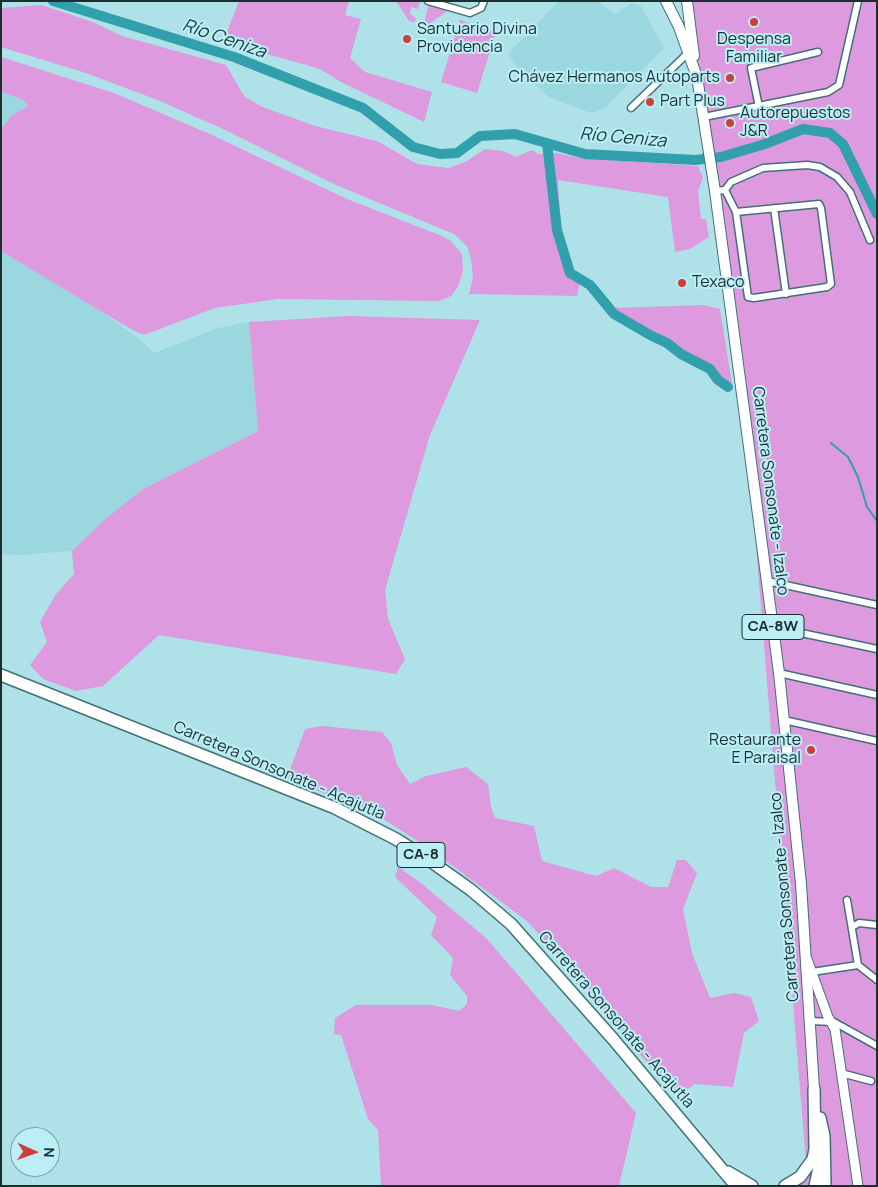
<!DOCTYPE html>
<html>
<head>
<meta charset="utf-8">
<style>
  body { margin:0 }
  #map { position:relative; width:878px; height:1187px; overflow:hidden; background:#afe1e8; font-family:Manrope,sans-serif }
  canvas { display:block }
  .frame { position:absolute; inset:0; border:2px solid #1b2f31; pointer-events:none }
  .north { position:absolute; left:10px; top:1127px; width:50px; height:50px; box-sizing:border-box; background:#bceef5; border:1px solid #7ca2a7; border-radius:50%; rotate:92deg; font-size:14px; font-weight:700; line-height:20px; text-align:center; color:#1b2f31 }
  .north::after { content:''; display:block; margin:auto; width:18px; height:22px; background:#ce3f3b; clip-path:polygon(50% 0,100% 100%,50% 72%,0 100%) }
</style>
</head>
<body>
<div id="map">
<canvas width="878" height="1187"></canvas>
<div class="frame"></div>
<div class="north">N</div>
</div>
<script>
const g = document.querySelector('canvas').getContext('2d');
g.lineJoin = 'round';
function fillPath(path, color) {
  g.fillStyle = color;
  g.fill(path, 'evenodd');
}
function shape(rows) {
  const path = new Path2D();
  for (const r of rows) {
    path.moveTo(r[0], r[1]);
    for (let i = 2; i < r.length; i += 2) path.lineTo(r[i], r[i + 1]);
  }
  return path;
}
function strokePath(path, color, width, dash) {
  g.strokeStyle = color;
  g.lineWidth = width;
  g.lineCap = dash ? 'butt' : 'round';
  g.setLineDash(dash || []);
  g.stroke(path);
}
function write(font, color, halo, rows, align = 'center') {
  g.font = font + ' Manrope,sans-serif';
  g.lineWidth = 4;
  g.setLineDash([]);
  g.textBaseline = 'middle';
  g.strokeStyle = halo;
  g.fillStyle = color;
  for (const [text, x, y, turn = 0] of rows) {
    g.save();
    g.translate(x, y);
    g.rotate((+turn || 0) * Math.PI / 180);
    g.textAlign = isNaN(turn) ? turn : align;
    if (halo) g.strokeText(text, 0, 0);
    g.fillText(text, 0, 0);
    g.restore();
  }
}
fillPath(shape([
  [559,1,597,1,615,14,632,3,641,6,664,48,606,107,591,113,549,97,518,69,508,54],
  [1,92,22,99,28,106,11,116,1,130],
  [1,251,97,308,142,341,154,353,218,328,249,322,258,431,143,489,103,521,72,551,19,555,1,554]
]), '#9bd7df');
fillPath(shape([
  [239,1,349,1,345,15,361,19,350,58,365,72,432,92,424,122,341,82,320,69,250,49,225,37],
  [396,1,420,1,418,9,411,7,410,14,416,18,415,22,409,21],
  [683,1,877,1,877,1186,795,1186,807,1175,749,460],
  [429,3,450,9,429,24,424,23],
  [41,5,93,22,122,36,226,65,244,96,260,106,315,126,377,141,417,164,449,168,467,161,485,149,503,151,516,157,532,150,538,154,556,153,580,158,698,166,703,178,698,191,701,219,706,219,709,237,690,249,675,252,668,197,558,180,561,229,572,271,581,276,577,296,469,294,473,278,471,259,467,246,454,234,336,185,225,130,160,101,86,73,1,47,1,8],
  [460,20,496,32,477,93,441,82],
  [1,57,114,93,212,135,347,199,442,236,451,241,462,254,463,271,458,287,451,296,439,301,278,299,215,308,144,335,129,328,1,251,1,130,11,116,28,106,22,99,1,92],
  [704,305,720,309,732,384,719,378,711,366,682,353,668,342,651,335,613,308],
  [348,316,480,320,430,435,385,590,388,619,405,659,396,674,159,635,103,686,76,691,43,679,30,665,47,642,40,622,56,594,74,574,72,551,103,521,143,489,258,431,249,322],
  [322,726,382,732,391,743,397,765,410,784,426,776,466,767,488,784,491,807,495,818,534,826,542,861,596,876,614,868,651,887,668,887,677,860,686,860,697,873,683,909,692,953,710,998,734,993,751,997,759,1021,744,1033,733,1087,695,1084,681,1094,674,1096,566,963,527,921,430,849,377,815,287,778,305,729],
  [398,867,421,883,487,939,636,1113,619,1186,381,1186,378,1130,368,1119,341,1035,334,1034,335,1018,356,1005,432,1005,459,1011,467,1004,467,996,450,975,453,958,431,935,437,917,395,877]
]), '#dd9ade');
strokePath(shape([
  [831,443,848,457,858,477,867,507,877,521]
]), '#329fac', 2);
strokePath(shape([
  [53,1,234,57,363,108,413,147,440,154,457,153,480,136,515,134,585,154,695,160,721,157,765,144,803,129,830,133,843,144,877,214],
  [547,143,557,230,570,273,590,285,614,314,650,335,667,343,681,354,710,369,718,380,728,387]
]), '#329fac', 10);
const street = shape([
  [428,1,470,13,481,8,484,1],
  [759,107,751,68,818,52],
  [631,108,688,53],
  [704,117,828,92,839,85,858,1],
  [725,190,731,182,763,168,807,165,820,167,837,177,850,192,870,240],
  [715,191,725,190,736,212,748,297,754,298,827,287,831,284,821,208,819,204,736,212],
  [774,208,786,294],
  [767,581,877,605],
  [773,627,877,649],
  [779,673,877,695],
  [784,720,877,741],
  [847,900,858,965,877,980],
  [852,927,859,923,877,925],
  [812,972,858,965],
  [810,1021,834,1022,877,1046],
  [841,1073,871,1081]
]);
const secondary = shape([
  [807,959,828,1017,835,1029,858,1186]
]);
const primary = shape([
  [666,1,679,27,697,77,715,191,779,673,801,884,814,1089],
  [687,1,694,56]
]);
const highway = shape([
  [1,675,335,808,396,839,429,860,471,890,511,924,613,1039,736,1186],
  [820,1118,824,1136,825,1186],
  [728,1172,752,1186],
  [785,1186,800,1177,813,1159,815,1149,814,1089],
  [815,1186,820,1163]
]);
strokePath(street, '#417076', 9);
strokePath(secondary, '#417076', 11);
strokePath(primary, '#417076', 12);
strokePath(highway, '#417076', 14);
strokePath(street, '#fff', 6);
strokePath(secondary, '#fff', 9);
strokePath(primary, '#fff', 10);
strokePath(highway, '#fff', 11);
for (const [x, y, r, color] of [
  [754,22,5,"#ce3f3b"],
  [407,39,5,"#ce3f3b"],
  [730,78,5,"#ce3f3b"],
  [650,102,5,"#ce3f3b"],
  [730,123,5,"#ce3f3b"],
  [682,283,5,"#ce3f3b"],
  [811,750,5,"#ce3f3b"]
]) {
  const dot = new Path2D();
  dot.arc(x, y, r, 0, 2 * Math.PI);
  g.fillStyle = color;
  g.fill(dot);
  strokePath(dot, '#bceef5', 2);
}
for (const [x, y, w] of [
  [773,627,62],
  [421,855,48]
]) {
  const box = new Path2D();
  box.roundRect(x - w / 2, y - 12.5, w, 25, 4);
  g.fillStyle = '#bceef5';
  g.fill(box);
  strokePath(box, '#1b2f31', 1);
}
write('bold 15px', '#1b2f31', null, [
  ["CA-8W",773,627],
  ["CA-8",421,855]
]);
write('16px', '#1b2f31', '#bceef5', [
  ["Santuario Divina",417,30],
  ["Providencia",417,48],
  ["Despensa",754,40,"center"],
  ["Familiar",754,58,"center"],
  ["Chávez Hermanos Autoparts",720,78,"right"],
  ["Part Plus",660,102],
  ["Autorepuestos",740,114],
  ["J&R",740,132],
  ["Texaco",692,283],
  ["Restaurante",801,741,"right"],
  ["E Paraisal",801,759,"right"]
], 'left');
write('16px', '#1b2f31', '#bceef5', [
  ["Carretera Sonsonate - Izalco",770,491,83],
  ["Carretera Sonsonate - Acajutla",279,771,23],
  ["Carretera Sonsonate - Izalco",785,897,-95],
  ["Carretera Sonsonate - Acajutla",616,1020,49]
]);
write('italic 18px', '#1b3b3f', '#bceef5', [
  ["Río Ceniza",224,39,19],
  ["Río Ceniza",623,138,5]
]);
</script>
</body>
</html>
